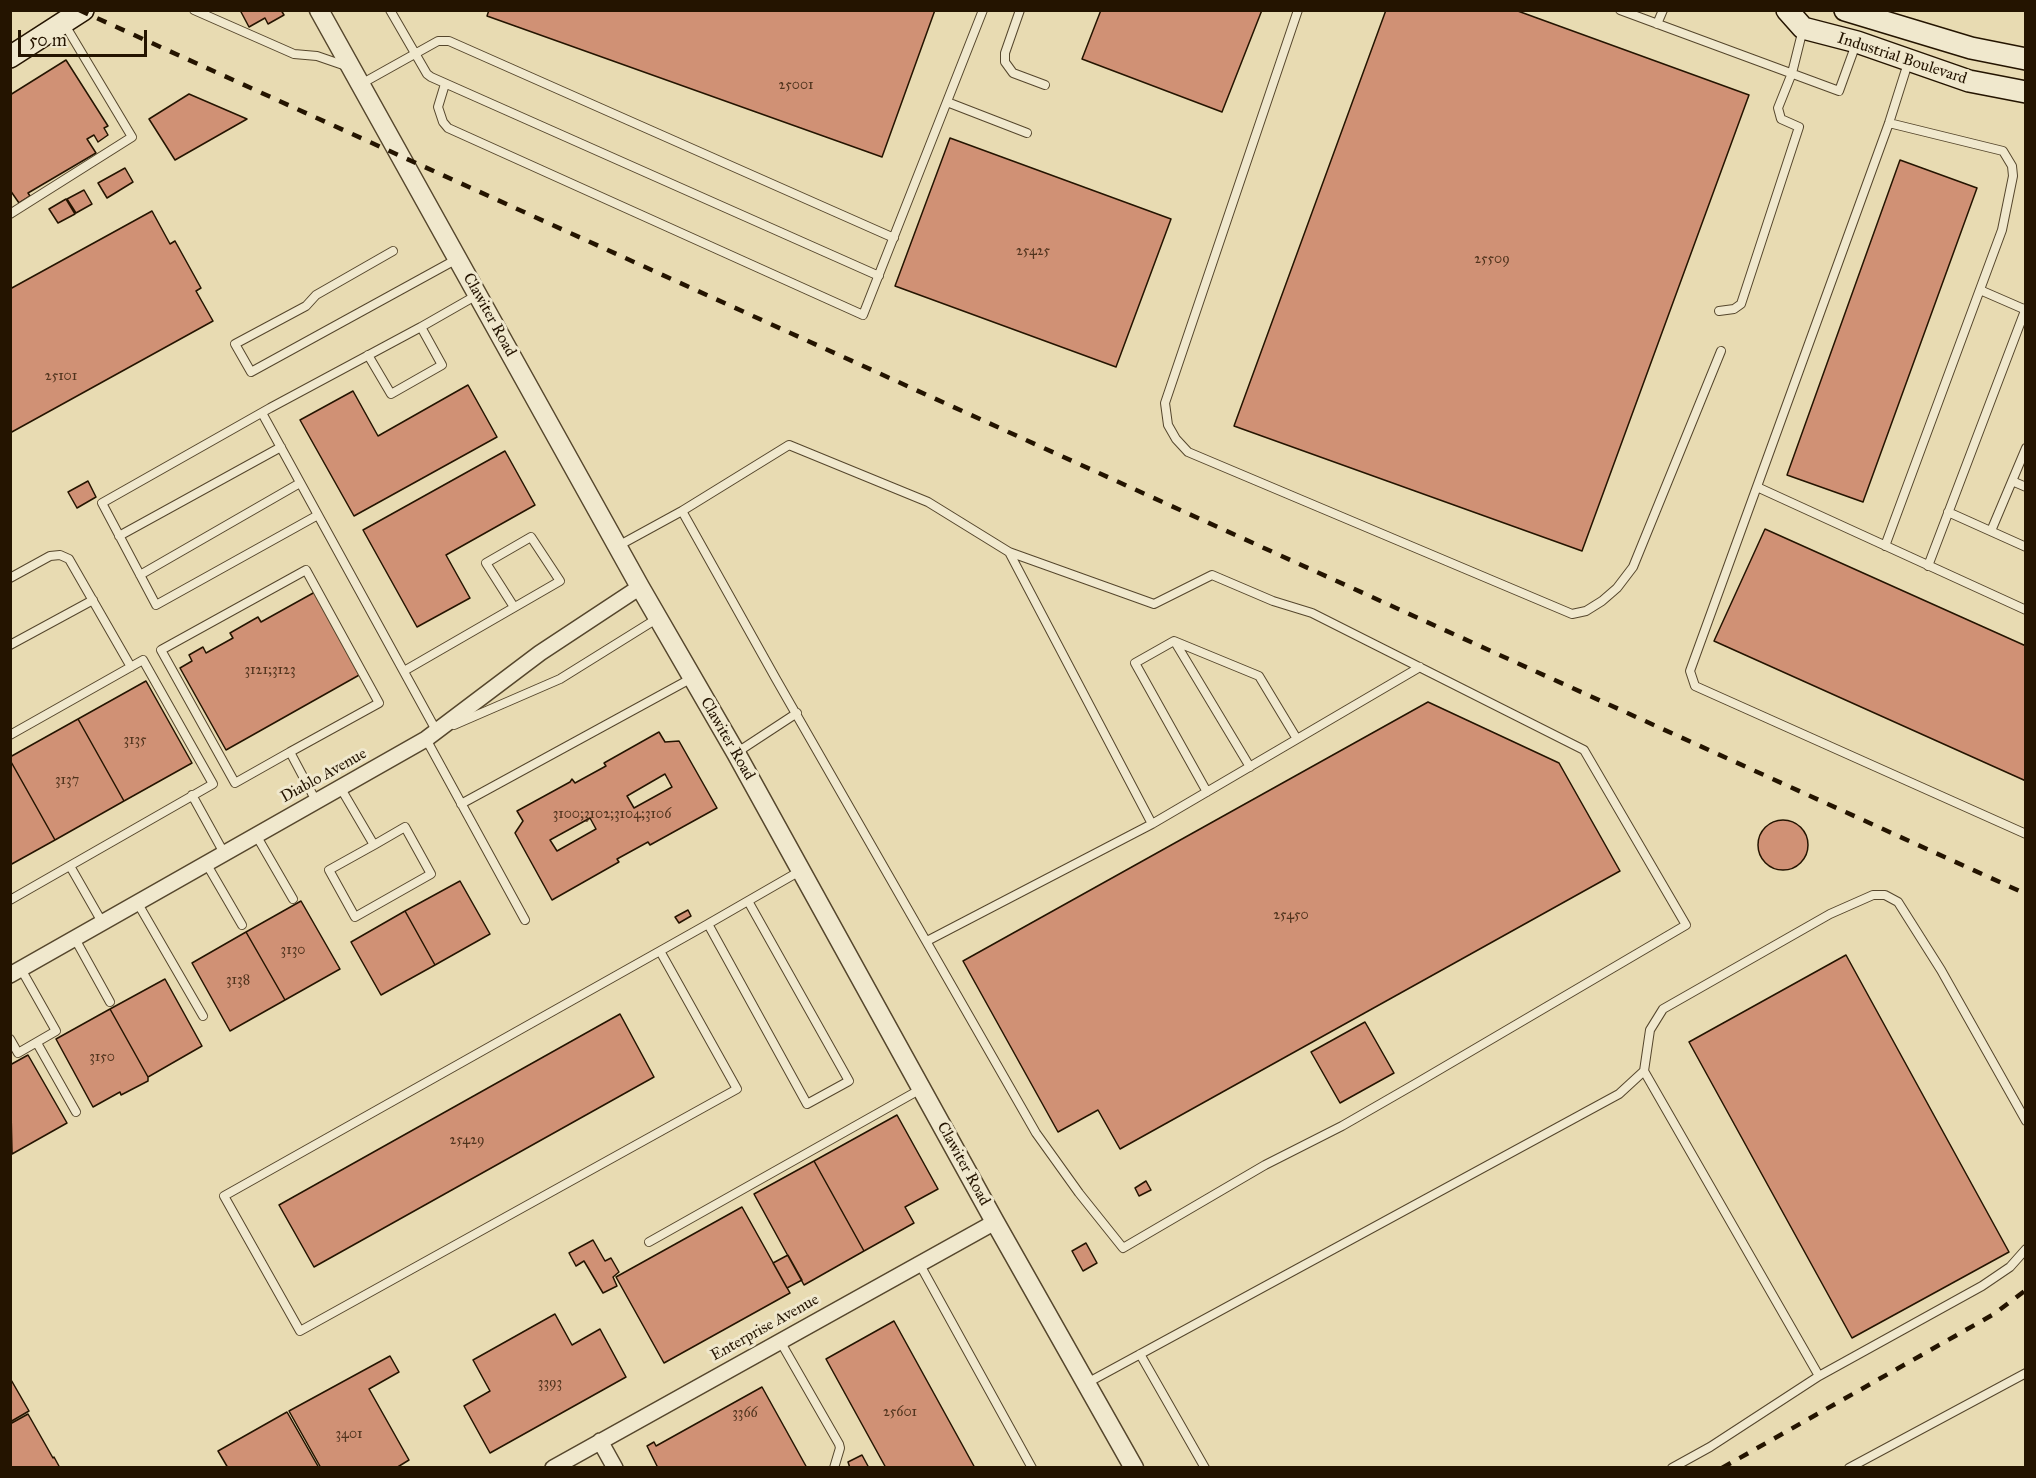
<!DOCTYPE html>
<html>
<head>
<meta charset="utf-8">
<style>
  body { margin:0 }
  #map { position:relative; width:2036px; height:1478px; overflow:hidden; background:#e8dbb2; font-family:"IM FELL Great Primer",serif }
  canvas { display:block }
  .frame { position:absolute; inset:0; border:12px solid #241400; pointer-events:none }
  .scale { position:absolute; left:18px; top:30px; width:129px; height:27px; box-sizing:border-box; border:3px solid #241400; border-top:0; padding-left:8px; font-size:18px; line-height:21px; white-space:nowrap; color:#241400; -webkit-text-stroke:4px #f0e8cd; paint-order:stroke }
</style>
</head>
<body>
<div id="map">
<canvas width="2036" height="1478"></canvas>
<div class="frame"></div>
<div class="scale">50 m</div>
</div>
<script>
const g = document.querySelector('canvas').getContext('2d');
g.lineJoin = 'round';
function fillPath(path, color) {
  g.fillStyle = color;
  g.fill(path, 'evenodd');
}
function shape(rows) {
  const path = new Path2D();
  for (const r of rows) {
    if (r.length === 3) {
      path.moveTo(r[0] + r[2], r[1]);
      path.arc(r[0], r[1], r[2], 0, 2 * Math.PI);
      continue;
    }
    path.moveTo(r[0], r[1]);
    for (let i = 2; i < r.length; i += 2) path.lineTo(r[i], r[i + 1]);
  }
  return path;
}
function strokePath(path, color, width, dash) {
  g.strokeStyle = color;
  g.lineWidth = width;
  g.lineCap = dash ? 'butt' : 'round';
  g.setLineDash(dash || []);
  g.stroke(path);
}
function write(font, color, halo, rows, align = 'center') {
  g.font = font + ' "IM FELL Great Primer",serif';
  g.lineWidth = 6;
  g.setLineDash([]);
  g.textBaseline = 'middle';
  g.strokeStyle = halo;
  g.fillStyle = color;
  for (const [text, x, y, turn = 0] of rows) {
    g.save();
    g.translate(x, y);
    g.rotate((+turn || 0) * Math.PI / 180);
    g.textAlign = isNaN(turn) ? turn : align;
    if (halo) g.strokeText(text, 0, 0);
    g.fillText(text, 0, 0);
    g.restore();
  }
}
const building = shape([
  [240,10,281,10,284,15,268,24,265,18,249,27,240,10],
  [489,10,935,10,882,157,487,16,489,10],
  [1101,10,1262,10,1222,112,1082,59,1101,10],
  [1386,10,1515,10,1749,95,1582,551,1234,426,1386,10],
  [66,60,108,126,104,128,108,135,98,142,94,135,87,139,96,153,28,193,30,196,19,203,10,190,10,95,66,60],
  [189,94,247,119,175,160,149,119,189,94],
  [950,138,1171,219,1116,367,895,286,950,138],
  [1900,160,1977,188,1863,502,1787,475,1900,160],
  [125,168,133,182,107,198,98,183,125,168],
  [84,190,92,204,76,213,67,199,84,190],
  [66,199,75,214,58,223,49,209,66,199],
  [152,211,170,244,175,241,201,288,196,291,213,321,10,433,10,289,152,211],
  [468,385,497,437,354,516,300,420,353,391,378,436,468,385],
  [505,451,535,505,446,555,470,598,417,627,363,530,505,451],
  [88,481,96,497,77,508,68,492,88,481],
  [1765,529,2026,646,2026,781,1714,641,1765,529],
  [315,592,361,674,226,750,180,668,192,661,189,655,203,647,206,653,233,638,230,633,258,617,261,622,315,592],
  [146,681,192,763,124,801,78,719,146,681],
  [1428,702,1559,763,1620,871,1120,1149,1098,1110,1058,1132,963,961,1428,702],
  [78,719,124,801,55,840,10,760,10,757,78,719],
  [659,732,665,742,679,741,717,808,650,845,648,842,617,859,619,862,552,900,515,833,523,821,517,811,570,782,572,779,575,783,606,766,604,763,659,732],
  [665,774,672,787,634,808,627,796,665,774],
  [590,818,596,829,557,851,550,840,590,818],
  [10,760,55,840,10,865,10,760],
  [1783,845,25],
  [460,881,490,934,435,965,405,911,460,881],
  [301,901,340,969,285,1000,246,932,301,901],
  [688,910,691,916,679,923,675,917,688,910],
  [405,911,435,965,381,995,351,942,405,911],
  [246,932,285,1000,230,1031,192,963,246,932],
  [1846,955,2009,1252,1852,1338,1689,1042,1846,955],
  [165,979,202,1046,148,1077,110,1009,165,979],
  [110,1009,148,1077,148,1081,121,1095,120,1092,93,1107,56,1039,110,1009],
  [620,1014,654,1077,314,1267,279,1205,620,1014],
  [1365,1022,1394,1073,1340,1103,1311,1052,1365,1022],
  [28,1055,67,1123,12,1154,10,1065,28,1055],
  [897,1115,938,1189,905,1207,914,1223,864,1251,814,1161,897,1115],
  [814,1161,864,1251,804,1285,754,1194,814,1161],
  [1146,1181,1151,1190,1139,1196,1135,1188,1146,1181],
  [742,1207,790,1293,664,1363,616,1277,742,1207],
  [593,1240,605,1261,611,1258,619,1272,613,1277,617,1286,603,1293,584,1261,576,1266,569,1253,593,1240],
  [1086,1243,1097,1263,1083,1271,1072,1251,1086,1243],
  [788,1255,802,1280,787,1288,773,1263,788,1255],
  [555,1314,572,1345,600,1329,626,1377,490,1453,464,1406,490,1391,473,1360,555,1314],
  [894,1321,975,1468,886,1468,826,1359,894,1321],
  [390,1356,399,1372,369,1389,409,1460,396,1468,321,1468,289,1411,390,1356],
  [10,1378,29,1411,10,1422,10,1378],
  [762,1387,807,1468,658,1468,647,1446,654,1442,656,1446,762,1387],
  [287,1412,319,1468,228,1468,218,1451,287,1412],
  [28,1414,53,1458,54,1457,60,1468,10,1468,10,1424,28,1414],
  [862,1455,869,1468,850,1468,848,1462,862,1455]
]);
fillPath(building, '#d09175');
strokePath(building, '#241400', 1.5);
const service = shape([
  [194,10,294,54,317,56,346,66],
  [390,10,427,74,431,77,879,276],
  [1020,10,1005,53,1005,62,1013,73,1045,85],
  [1298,10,1165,403,1168,425,1176,439,1188,452,1572,614,1586,611,1602,601,1617,588,1633,567,1721,351],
  [1620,10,1839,91,1856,44],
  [1657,24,1663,10],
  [1908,63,1889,123,1690,671,1695,686,2026,834],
  [361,84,438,41,449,41,894,238],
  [445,84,438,107,443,122,448,128,863,315,983,10],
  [947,102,1027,133],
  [10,214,132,137,65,25],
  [393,251,316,295,306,306,235,344,251,372,457,259],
  [1980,290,2026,310],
  [1719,311,1734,309,1741,304,1799,127,1781,119,1778,108,1792,73,1803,29],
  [421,327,477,295],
  [262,413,437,732],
  [2012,481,2026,487],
  [1757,487,2026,610],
  [1948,512,2026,547],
  [318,515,156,605,102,503,270,408,421,327,442,365,391,394,368,355],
  [1991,531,2026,448],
  [119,536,281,447],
  [618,546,682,511,789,445,928,502,1009,552,1154,604,1212,575,1273,601,1312,613,1584,750,1686,925,1415,1084,1342,1126,1265,1165,1123,1248,1079,1193,1036,1133,776,679,682,511],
  [1885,546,2002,230,2013,176,2012,166,2003,151,1889,123],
  [1009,552,1152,824],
  [1928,566,2026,308],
  [140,575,300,483],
  [10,578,50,556,60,555,69,559,131,667],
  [1175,642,1250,767],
  [10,645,93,600],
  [404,671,560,581,531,537,486,563,514,607],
  [454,725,560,679,658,618],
  [10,735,143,660,213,784,10,900],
  [426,739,525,920],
  [290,752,235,783,161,650,306,570,379,703,290,752,316,801],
  [736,753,797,713],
  [340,787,374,845,405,827,431,874,355,917,329,870,374,845],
  [1207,792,1135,663,1174,641,1259,676,1297,739],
  [192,795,224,853],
  [461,804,692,678],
  [256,835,293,899],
  [206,863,242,925],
  [70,866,102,922],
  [748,901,849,1081,807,1104,708,924,800,871],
  [137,902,203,1016],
  [74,937,110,1002],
  [927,941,1152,824,1420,667],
  [660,951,737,1089,300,1331,224,1196,660,951,708,924],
  [10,1039,18,1053,56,1031,21,969],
  [37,1043,76,1112],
  [1644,1071,1819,1376],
  [649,1242,921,1089],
  [919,1263,1032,1468],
  [780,1341,839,1444,840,1448,834,1468],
  [1140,1354,1205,1468],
  [1087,1383,1619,1094,1644,1071,1650,1030,1663,1009,1830,914,1873,895,1885,895,1898,902,1941,970,2026,1121],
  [1672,1468,1710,1447,1819,1376,1982,1286,2010,1267,2026,1249],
  [1849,1468,2026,1373]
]);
const minor = shape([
  [10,975,426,739,540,653,640,587],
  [600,1441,615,1468],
  [553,1468,995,1222]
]);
const tertiary = shape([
  [319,10,640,587,736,753,995,1222,1134,1468]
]);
const secondary = shape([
  [1787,10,1803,28,1857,42,1969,81,2026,92],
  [1845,10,1971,48,2026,59],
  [10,57,83,10]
]);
strokePath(service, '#55462c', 10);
strokePath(minor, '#55462c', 18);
strokePath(tertiary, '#55462c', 21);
strokePath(secondary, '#241400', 24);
strokePath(service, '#f0e8cd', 8);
strokePath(minor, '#f0e8cd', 15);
strokePath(tertiary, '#f0e8cd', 18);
strokePath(secondary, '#f0e8cd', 21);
strokePath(shape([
  [79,10,2026,894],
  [1722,1468,1994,1314,2026,1290]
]), '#241400', 4.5, [10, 10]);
write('14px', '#4f331d', null, [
  ["25001",796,86],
  ["25425",1033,252],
  ["25509",1492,260],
  ["25101",61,377],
  ["3121;3123",270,671],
  ["3135",135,741],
  ["3137",67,781],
  ["3100;3102;3104;3106",612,815],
  ["25450",1291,916],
  ["3130",293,951],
  ["3138",238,981],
  ["3150",102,1058],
  ["25429",467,1141],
  ["3393",550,1384],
  ["25601",900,1413],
  ["3366",745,1414],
  ["3401",349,1435]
]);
write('16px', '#241400', '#f0e8cd', [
  ["Industrial Boulevard",1902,59,18],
  ["Clawiter Road",489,315,61],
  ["Clawiter Road",727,739,60],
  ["Diablo Avenue",324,776,-29],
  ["Clawiter Road",963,1164,61],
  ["Enterprise Avenue",765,1328,-29]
]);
</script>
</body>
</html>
